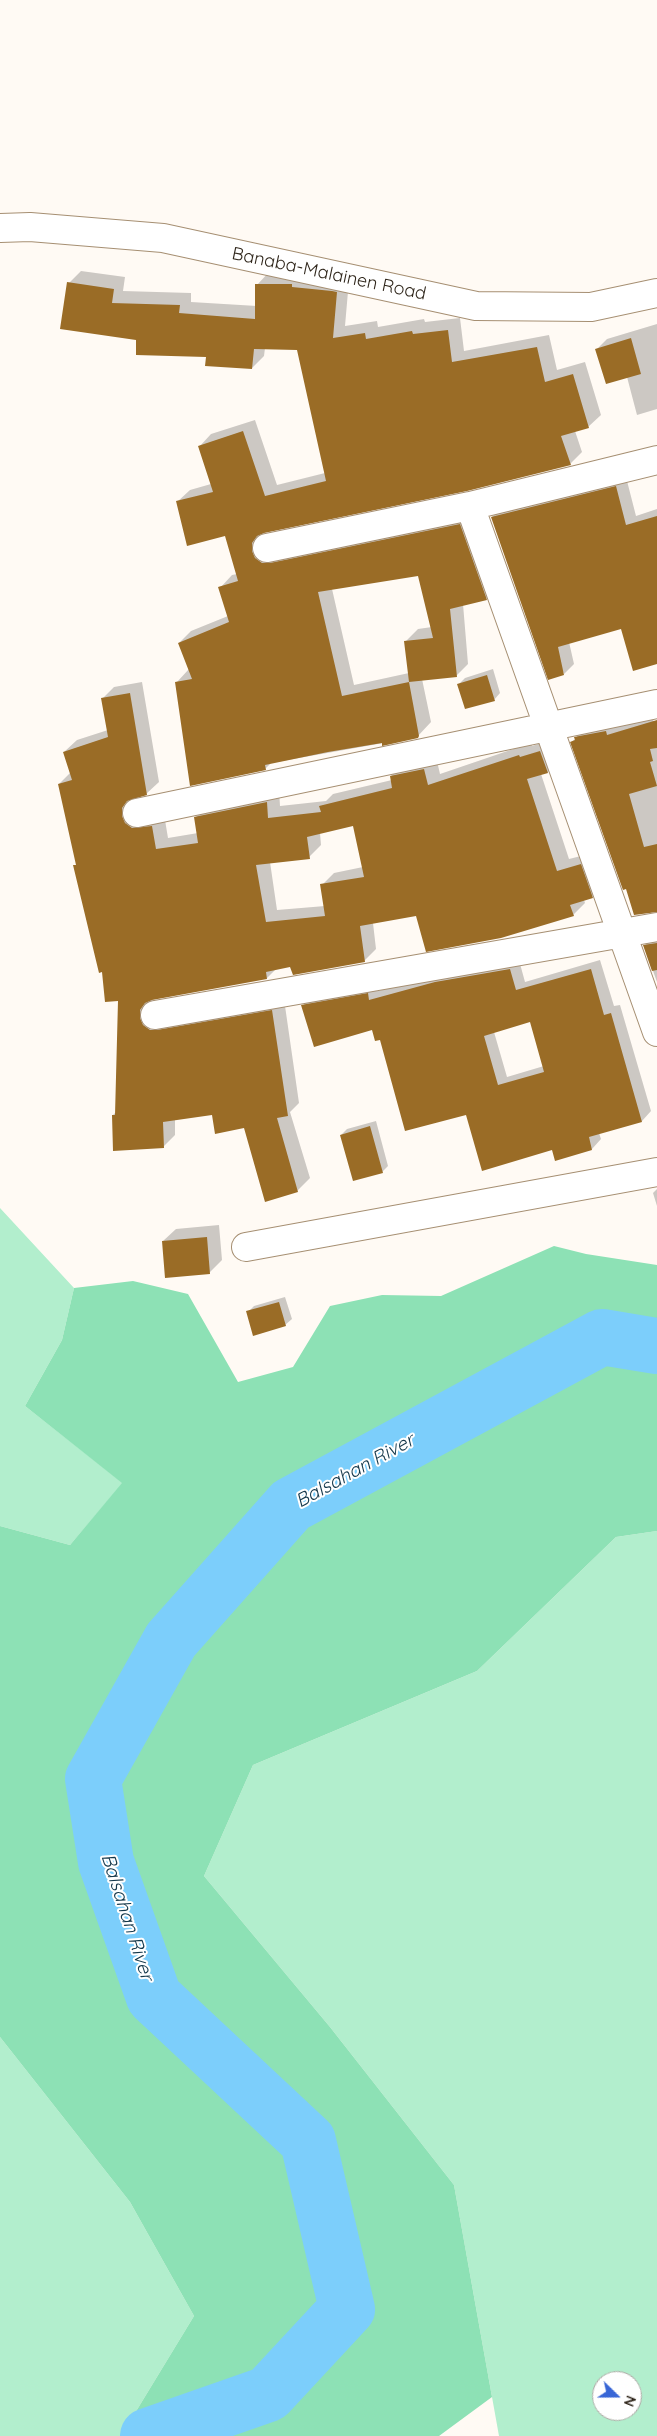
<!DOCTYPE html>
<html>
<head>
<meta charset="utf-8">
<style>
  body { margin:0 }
  #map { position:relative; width:657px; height:2436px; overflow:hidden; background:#fffaf4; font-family:Quicksand,sans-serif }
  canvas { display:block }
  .north { position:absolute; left:592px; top:2371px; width:50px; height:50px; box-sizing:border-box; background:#fff; border:1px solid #aca9a4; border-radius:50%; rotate:112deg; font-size:14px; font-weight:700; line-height:20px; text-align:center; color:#30271c }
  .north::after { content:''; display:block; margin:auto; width:18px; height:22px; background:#3866d6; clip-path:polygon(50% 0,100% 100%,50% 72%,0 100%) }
</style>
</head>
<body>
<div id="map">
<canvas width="657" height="2436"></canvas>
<div class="north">N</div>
</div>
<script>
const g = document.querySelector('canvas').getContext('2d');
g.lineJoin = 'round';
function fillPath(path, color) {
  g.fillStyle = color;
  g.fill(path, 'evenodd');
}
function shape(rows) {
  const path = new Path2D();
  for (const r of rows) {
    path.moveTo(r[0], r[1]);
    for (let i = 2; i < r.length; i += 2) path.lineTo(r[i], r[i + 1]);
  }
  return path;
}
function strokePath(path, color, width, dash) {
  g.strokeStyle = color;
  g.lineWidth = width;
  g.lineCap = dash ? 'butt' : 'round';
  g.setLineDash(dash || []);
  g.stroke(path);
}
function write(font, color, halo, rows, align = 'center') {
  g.font = font + ' Quicksand,sans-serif';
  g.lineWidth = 4;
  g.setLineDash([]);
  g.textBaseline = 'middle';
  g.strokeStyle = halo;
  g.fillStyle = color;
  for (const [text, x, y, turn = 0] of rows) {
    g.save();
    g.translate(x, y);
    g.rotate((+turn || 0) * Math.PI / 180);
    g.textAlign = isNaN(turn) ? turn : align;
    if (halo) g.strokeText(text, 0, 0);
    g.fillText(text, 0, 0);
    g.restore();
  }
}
fillPath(shape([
  [0,1208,74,1288,62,1340,25,1406,123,1483,70,1545,0,1526],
  [657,1531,657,2436,499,2436,454,2185,330,2027,204,1876,253,1765,477,1671,616,1537],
  [602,2381,632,2381,632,2411,602,2411],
  [0,2037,130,2202,194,2316,121,2436,0,2436]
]), '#b2eecd');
fillPath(shape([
  [554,1246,586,1254,657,1265,657,1531,616,1537,477,1671,253,1765,204,1876,330,2027,454,2185,492,2397,439,2436,121,2436,194,2316,130,2202,0,2037,0,1526,70,1545,122,1483,25,1406,62,1340,74,1288,133,1281,188,1294,238,1382,293,1367,330,1306,382,1295,441,1296]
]), '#8de1b5');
fillPath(shape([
  [81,271,125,277,123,291,191,293,191,302,257,306,257,285,269,272,349,280,345,326,377,321,378,327,424,319,425,322,460,318,464,351,549,335,557,370,585,362,601,415,588,427,575,431,582,452,570,464,264,531,263,538,472,513,498,587,486,599,463,604,468,664,456,676,422,679,431,722,417,737,271,763,265,769,177,682,189,669,179,643,191,631,228,616,220,588,232,575,237,574,226,535,177,502,190,490,211,484,199,447,211,434,255,420,277,485,325,473,298,349,265,348,264,356,252,368,137,339,69,283],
  [419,574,432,627,418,629,406,641,409,673,354,685,332,589],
  [657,324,657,409,637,415,627,377,597,349,607,339],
  [626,477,636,516,657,509,657,663,622,627,569,642,574,664,564,674,492,517,502,507],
  [493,669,500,693,494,700,459,684,465,678],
  [142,682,159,782,146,794,134,798,133,803,164,814,168,838,198,833,196,817,208,805,279,790,280,806,326,801,333,794,392,780,391,776,403,764,436,757,440,774,531,743,532,746,553,739,560,760,548,772,541,774,569,859,593,853,604,885,592,897,584,900,585,903,573,915,417,915,373,923,376,949,364,961,291,965,277,968,267,978,152,998,151,1006,284,999,299,1103,290,1112,310,1178,297,1191,245,1127,213,1113,175,1119,175,1135,163,1147,113,1115,116,1112,120,999,103,971,75,866,77,864,59,784,71,772,64,752,77,740,108,730,102,699,114,687],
  [354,825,363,867,334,873,322,885,325,906,277,910,270,862,309,857,321,845,320,833],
  [652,716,657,732,657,910,627,887,572,742,585,728],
  [657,933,657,982,644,946],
  [519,960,525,982,600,960,614,1006,620,1005,651,1111,642,1121,599,1133,601,1139,592,1149,556,1159,553,1148,467,1114,380,1038,373,1028,303,1006,312,996,377,985,378,991,446,973],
  [531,1021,544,1066,507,1077,494,1032],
  [376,1121,388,1166,382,1172,341,1135,347,1129],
  [657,1189,657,1206,653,1193],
  [219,1225,222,1260,209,1273,163,1241,176,1229],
  [285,1297,292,1319,285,1325,248,1312,254,1306]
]), '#0003');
strokePath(shape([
  [148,2436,268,2394,347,2309,308,2141,154,1997,106,1862,93,1779,171,1640,291,1505,602,1337,657,1346]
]), '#7ccefb', 56);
fillPath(shape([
  [67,282,114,289,112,303,180,305,179,313,255,319,255,284,292,284,292,287,332,291,337,292,333,338,365,333,366,339,412,331,413,334,448,330,452,362,537,347,545,382,573,374,589,428,561,436,571,465,467,491,264,533,257,536,252,543,252,551,255,558,262,563,270,563,460,524,487,600,450,609,457,677,409,682,419,736,418,738,382,746,382,743,328,752,265,765,266,770,190,786,175,682,192,679,178,643,229,622,218,587,238,581,225,536,187,546,176,501,213,492,198,446,243,431,265,496,326,481,297,350,254,349,252,369,205,366,206,357,136,355,136,340,60,329],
  [418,576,433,638,404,641,409,682,342,696,318,592],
  [631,338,641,374,606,384,595,349],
  [616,486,626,525,657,516,657,664,633,671,621,629,558,647,564,675,548,680,491,517],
  [487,675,495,701,465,709,457,684],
  [130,693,147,795,127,801,122,808,122,816,125,823,132,828,152,826,156,849,198,843,194,817,267,802,268,818,321,812,319,806,392,788,390,776,424,769,428,785,519,755,520,757,540,751,548,773,527,779,557,871,581,864,593,898,570,905,574,916,501,938,426,952,416,916,360,926,365,962,293,975,290,967,266,972,267,979,152,1000,145,1003,140,1010,140,1018,143,1025,150,1030,157,1030,272,1010,288,1116,277,1118,298,1192,265,1202,244,1128,215,1134,212,1115,163,1122,164,1148,113,1151,112,1115,115,1115,118,1001,105,1002,102,972,99,973,73,865,76,865,58,784,72,780,63,752,108,737,101,698],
  [353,826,364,877,320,884,325,916,266,922,256,865,310,859,307,837],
  [657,720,657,748,650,749,653,761,650,762,657,786,629,794,644,847,657,844,657,912,634,915,626,889,623,890,570,742,575,740,574,737,606,731,607,735],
  [657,943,657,970,652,971,643,945],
  [510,969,516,990,591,969,604,1015,611,1013,642,1122,589,1137,592,1150,555,1161,552,1150,482,1171,466,1115,405,1131,380,1040,375,1041,372,1030,314,1047,301,1005,368,993,369,1000,435,982],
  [530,1022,544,1072,498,1085,484,1036],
  [370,1126,383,1173,353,1181,340,1135],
  [207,1237,210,1274,165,1278,162,1241],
  [279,1302,286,1326,253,1336,246,1311]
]), '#9a6c26');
const minor = shape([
  [0,228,30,227,163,238,476,306,591,307,657,293],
  [470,506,657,1032],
  [267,548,470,506,657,460],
  [137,813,657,704],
  [155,1015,657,927],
  [246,1247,657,1172]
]);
strokePath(minor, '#a68f72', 30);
strokePath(minor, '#fff', 28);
write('18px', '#30271c', '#fff', [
  ["Banaba-Malainen Road",329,274,12]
]);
write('italic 19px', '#13374a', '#fff', [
  ["Balsahan River",355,1471,-29],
  ["Balsahan River",127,1917,72]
]);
</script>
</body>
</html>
